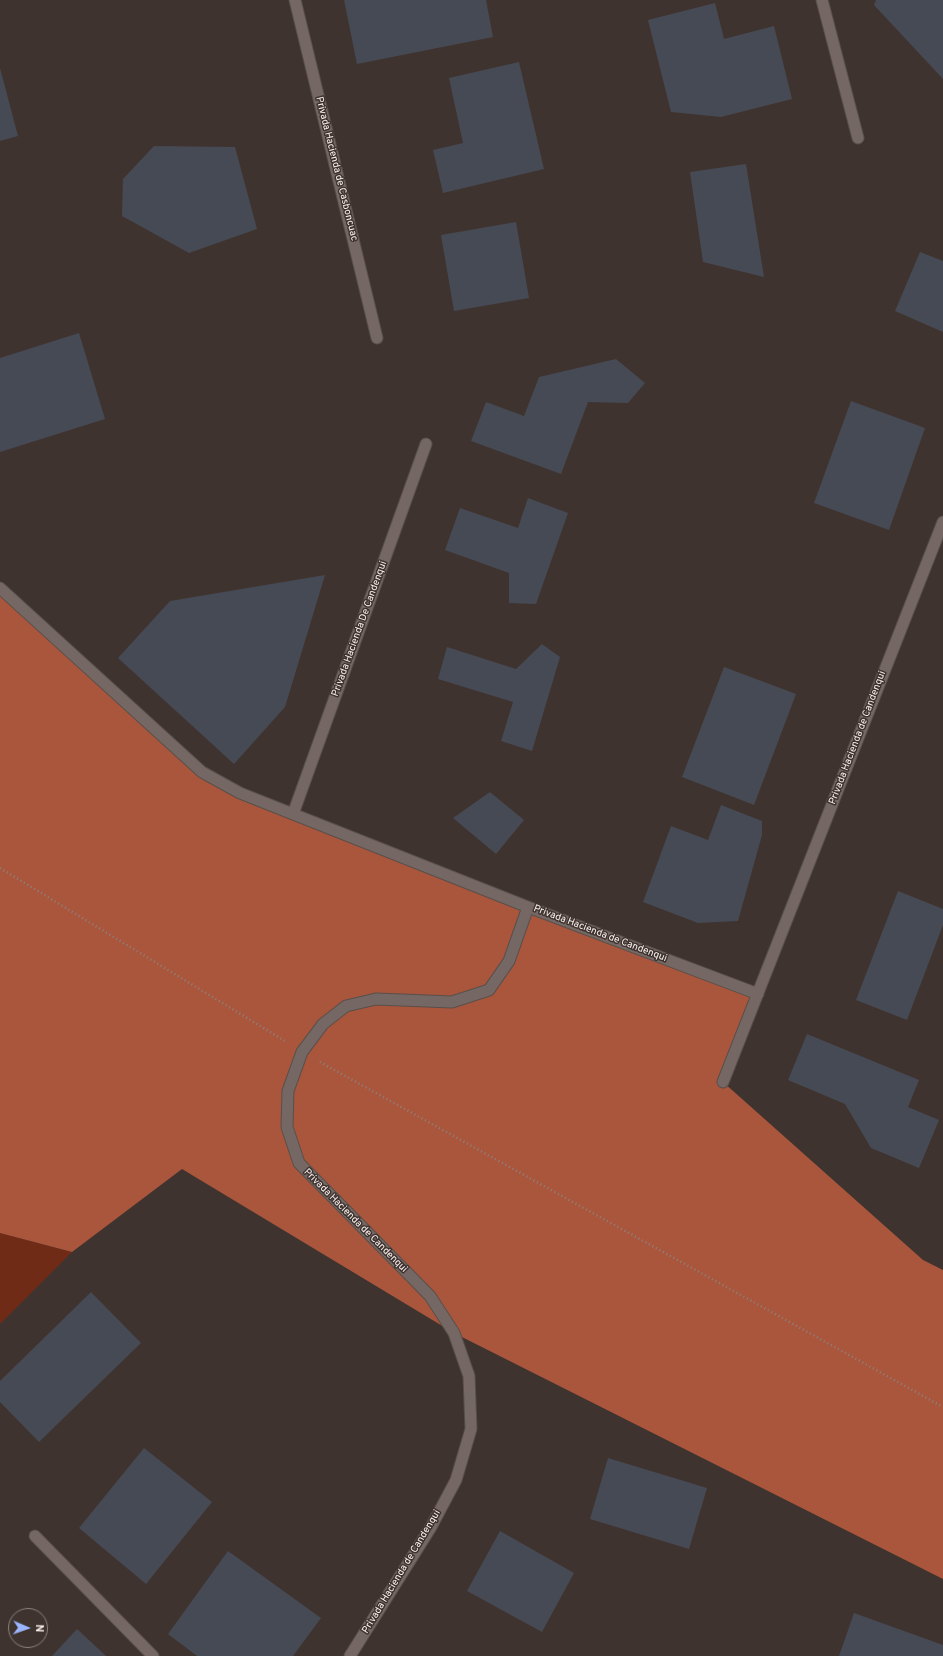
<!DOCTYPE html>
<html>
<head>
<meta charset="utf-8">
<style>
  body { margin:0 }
  #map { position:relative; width:943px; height:1656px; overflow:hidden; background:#3f332f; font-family:Overpass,sans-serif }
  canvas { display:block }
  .north { position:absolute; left:8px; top:1608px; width:40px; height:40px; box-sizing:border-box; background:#3f332f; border:1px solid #8a807d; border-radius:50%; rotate:92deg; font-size:11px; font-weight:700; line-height:16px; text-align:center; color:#fbf3f1 }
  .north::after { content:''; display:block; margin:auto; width:14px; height:18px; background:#9ab5fd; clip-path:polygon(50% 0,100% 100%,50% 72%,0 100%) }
</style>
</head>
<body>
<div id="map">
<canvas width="943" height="1656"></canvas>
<div class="north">N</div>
</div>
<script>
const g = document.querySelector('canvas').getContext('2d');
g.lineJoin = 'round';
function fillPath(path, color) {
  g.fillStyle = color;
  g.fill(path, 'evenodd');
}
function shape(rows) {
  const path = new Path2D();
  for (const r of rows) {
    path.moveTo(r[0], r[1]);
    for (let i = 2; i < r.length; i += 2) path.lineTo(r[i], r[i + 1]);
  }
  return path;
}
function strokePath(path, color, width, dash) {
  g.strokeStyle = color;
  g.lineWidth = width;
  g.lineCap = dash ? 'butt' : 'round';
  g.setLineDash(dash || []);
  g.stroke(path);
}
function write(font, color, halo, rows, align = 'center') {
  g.font = font + ' Overpass,sans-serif';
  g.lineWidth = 3;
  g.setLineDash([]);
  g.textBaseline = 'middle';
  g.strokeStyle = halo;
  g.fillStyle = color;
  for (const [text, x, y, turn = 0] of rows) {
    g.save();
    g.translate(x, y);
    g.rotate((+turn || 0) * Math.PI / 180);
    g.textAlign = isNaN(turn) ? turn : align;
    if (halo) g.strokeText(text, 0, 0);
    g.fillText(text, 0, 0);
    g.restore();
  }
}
fillPath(shape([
  [0,1233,72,1252,0,1324]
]), '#6f2b16');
fillPath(shape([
  [0,588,202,772,240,793,758,994,723,1082,923,1260,943,1270,943,1579,454,1333,182,1169,72,1252,0,1233]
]), '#aa563c');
fillPath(shape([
  [344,0,486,0,493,37,357,64],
  [876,0,943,0,943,79,874,5],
  [715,3,724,39,774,26,792,99,721,117,671,112,648,20],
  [519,62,544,169,443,193,433,150,463,143,449,78],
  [0,68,18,136,0,141],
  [154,146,235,147,257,229,189,253,122,216,123,179],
  [746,164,764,277,703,262,690,172],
  [516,222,529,298,454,311,441,235],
  [920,252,943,261,943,332,895,311],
  [79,333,105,419,0,452,0,358],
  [616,359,645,383,628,403,588,402,561,474,471,441,486,402,524,416,539,377],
  [851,401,925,428,889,530,814,503],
  [528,498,568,513,536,604,509,603,509,573,445,550,460,508,518,528],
  [325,575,285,707,234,764,118,658,170,601],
  [542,644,560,657,532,751,501,741,513,702,438,679,447,647,516,669],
  [724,667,796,694,754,805,682,777],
  [490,792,524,820,496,854,453,818],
  [721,805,762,821,762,835,738,921,698,923,643,902,671,826,708,840],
  [898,891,943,909,943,925,907,1020,856,1000],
  [807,1034,919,1080,908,1107,939,1120,919,1168,871,1148,845,1104,788,1080],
  [91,1292,141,1343,39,1442,0,1402,0,1381],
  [144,1448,212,1502,146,1584,79,1528],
  [608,1458,707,1488,689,1549,590,1519],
  [500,1531,574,1573,542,1632,467,1591],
  [228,1551,321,1618,293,1656,197,1656,168,1634],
  [854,1613,943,1645,943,1656,839,1656],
  [77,1629,106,1656,52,1656]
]), '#464a54');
const minor = shape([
  [295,0,377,338],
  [822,0,858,138],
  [0,588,202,772,240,793,528,907,758,994],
  [293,814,426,444],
  [723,1082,943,522],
  [35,1536,153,1656],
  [350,1656,431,1527,456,1480,471,1429,469,1376,454,1333,430,1296,299,1163,287,1127,288,1091,302,1052,323,1024,346,1006,376,999,452,1002,489,990,509,961,528,907]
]);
strokePath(minor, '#584f4b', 13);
strokePath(shape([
  [0,868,285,1041],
  [320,1062,943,1407]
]), '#8c827f', 2.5, [1, 3]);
strokePath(minor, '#756864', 11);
write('10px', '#fbf3f1', '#3f332f', [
  ["Privada Hacienda de Casboncuac",336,169,76],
  ["Privada Hacienda De Candenqui",360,629,-70],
  ["Privada Hacienda de Candenqui",858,738,-69],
  ["Privada Hacienda de Candenqui",600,934,21],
  ["Privada Hacienda de Candenqui",355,1221,45],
  ["Privada Hacienda de Candenqui",402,1572,-59]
]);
</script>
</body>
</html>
